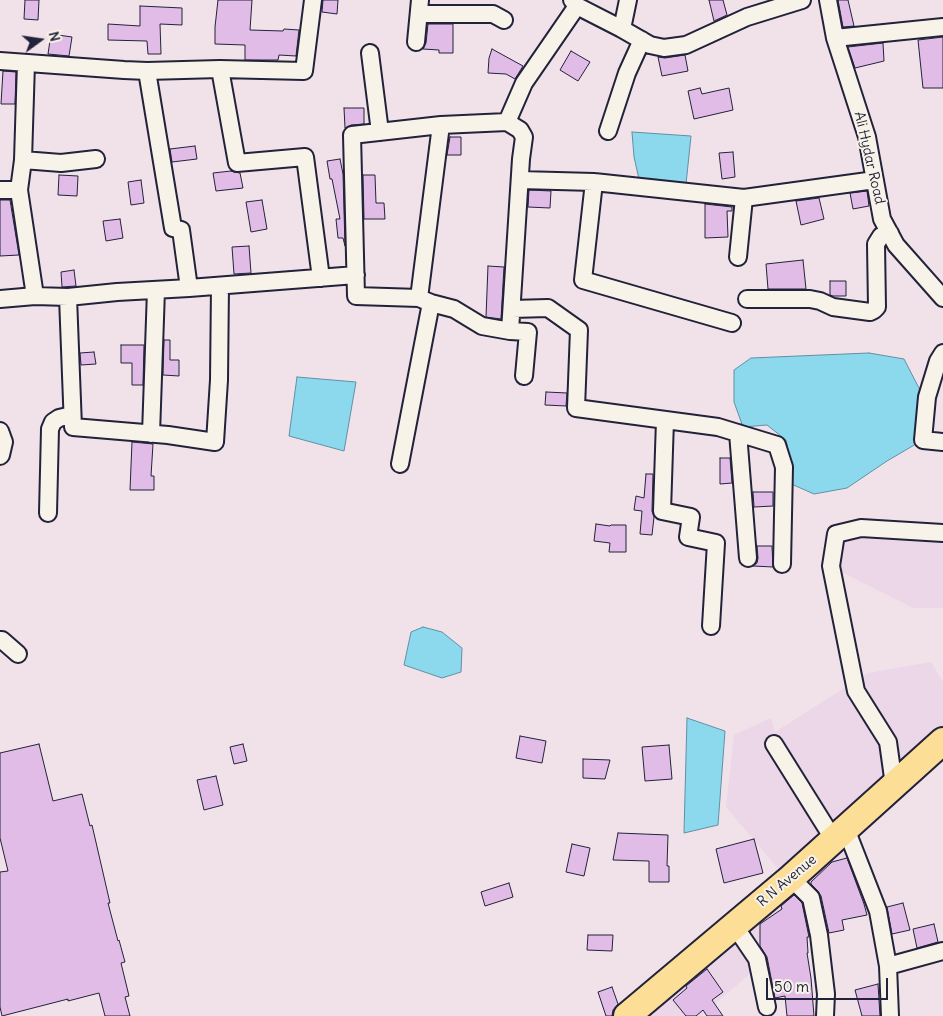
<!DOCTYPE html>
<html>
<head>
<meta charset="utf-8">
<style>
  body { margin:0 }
  #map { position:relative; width:943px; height:1016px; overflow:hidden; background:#f0e2e8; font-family:Delius,sans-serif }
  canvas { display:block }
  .north { position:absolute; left:15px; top:15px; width:50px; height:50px; -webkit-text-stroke:4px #f7f3e8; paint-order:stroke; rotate:76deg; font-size:14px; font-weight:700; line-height:20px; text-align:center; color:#22223b }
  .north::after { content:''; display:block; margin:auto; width:18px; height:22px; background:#22223b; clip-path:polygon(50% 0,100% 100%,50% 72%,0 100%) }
  .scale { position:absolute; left:766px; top:978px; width:122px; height:22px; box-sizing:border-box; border:2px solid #22223b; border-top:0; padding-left:6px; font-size:15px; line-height:18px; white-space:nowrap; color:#22223b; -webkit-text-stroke:4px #f7f3e8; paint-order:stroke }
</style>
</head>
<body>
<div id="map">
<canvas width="943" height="1016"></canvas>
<div class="north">N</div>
<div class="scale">50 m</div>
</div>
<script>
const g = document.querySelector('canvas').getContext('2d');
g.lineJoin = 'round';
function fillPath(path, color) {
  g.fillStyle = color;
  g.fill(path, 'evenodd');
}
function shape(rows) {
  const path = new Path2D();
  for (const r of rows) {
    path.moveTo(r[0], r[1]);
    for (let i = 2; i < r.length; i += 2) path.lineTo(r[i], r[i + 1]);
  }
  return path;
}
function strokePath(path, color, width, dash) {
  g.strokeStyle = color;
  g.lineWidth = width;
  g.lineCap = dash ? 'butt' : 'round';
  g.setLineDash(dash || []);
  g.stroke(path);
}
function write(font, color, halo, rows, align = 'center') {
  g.font = font + ' Delius,sans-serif';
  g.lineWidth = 4;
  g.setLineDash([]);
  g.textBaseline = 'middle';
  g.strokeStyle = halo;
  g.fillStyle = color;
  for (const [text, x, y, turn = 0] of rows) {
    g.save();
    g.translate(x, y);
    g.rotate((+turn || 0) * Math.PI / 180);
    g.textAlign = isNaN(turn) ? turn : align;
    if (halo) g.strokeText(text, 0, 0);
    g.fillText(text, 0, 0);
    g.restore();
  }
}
fillPath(shape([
  [861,534,943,537,943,608,913,608,835,569,841,539],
  [931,662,943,682,943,734,786,878,726,807,734,735,771,718,775,732,868,673],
  [855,833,870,893,810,922,701,1016,646,1016]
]), '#ebd7e8');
const water = shape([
  [632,132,691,136,686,184,639,179,634,157,632,132],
  [869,353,904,359,921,392,916,444,887,461,847,488,814,494,789,483,789,455,786,440,767,425,743,427,734,402,734,370,751,358,869,353],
  [297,377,356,382,344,451,289,436,297,377],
  [423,627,442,632,462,648,461,672,442,678,404,665,411,632,423,627],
  [687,718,725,731,718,825,684,833,687,718]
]);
fillPath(water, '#8cd8ed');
strokePath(water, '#628fa6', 1);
const building = shape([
  [25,0,39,0,38,20,24,19,25,0],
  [218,0,252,0,250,30,283,31,284,29,299,30,296,56,279,55,278,60,245,60,245,45,215,44,215,27,218,0],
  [323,0,338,0,337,14,322,12,323,0],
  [709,0,723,0,727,15,714,21,709,0],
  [838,0,848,0,854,26,843,27,838,0],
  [140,6,182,8,182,25,160,24,161,54,148,54,147,41,108,40,108,24,140,26,140,6],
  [428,24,453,24,453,53,439,53,439,50,423,49,426,43,428,24],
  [51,34,72,37,69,56,48,54,51,34],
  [943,37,943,88,923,88,918,40,943,37],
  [883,43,884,61,855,68,848,47,883,43],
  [492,49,523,66,515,79,506,74,488,73,489,58,492,49],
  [571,51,590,62,578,81,560,70,571,51],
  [685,55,688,71,662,76,658,57,665,58,685,55],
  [3,71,16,72,15,104,1,104,3,71],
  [700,88,702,94,729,88,733,110,694,119,688,91,700,88],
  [344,108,364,108,364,124,351,125,345,128,344,108],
  [450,137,461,137,461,155,447,155,450,137],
  [195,146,197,159,172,162,170,149,195,146],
  [733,152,735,177,722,179,719,153,733,152],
  [340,159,343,174,345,246,343,238,338,238,336,219,340,219,332,179,330,179,327,161,340,159],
  [231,171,234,172,240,173,243,188,216,191,213,173,231,171],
  [59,175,78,176,77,196,58,195,59,175],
  [363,175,375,175,376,203,384,203,385,219,364,219,363,175],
  [141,180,144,203,131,205,128,182,141,180],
  [529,190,551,191,550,208,528,207,529,190],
  [867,191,869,206,853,209,850,193,867,191],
  [819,198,824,219,801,225,796,201,819,198],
  [0,200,10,200,19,255,0,256,0,200],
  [262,200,267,229,251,232,246,202,262,200],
  [705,204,732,207,732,211,727,211,728,237,705,238,705,204],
  [120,219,123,238,106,241,103,221,120,219],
  [249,246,251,273,234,274,232,247,249,246],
  [803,260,806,289,768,289,766,264,803,260],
  [488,266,504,267,501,319,486,317,488,266],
  [74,270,76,286,62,287,61,272,74,270],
  [830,281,846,281,846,296,833,296,830,295,830,281],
  [164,340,170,340,170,360,179,360,179,376,163,375,164,340],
  [121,345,144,345,143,385,132,385,132,363,121,363,121,345],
  [94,352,96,364,81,365,80,353,94,352],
  [546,392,567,393,566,406,545,405,546,392],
  [132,442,153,444,151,476,154,476,154,490,130,490,132,442],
  [720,458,730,458,732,483,720,484,720,458],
  [646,474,653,474,652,511,654,517,652,535,640,534,642,511,634,510,636,496,644,498,646,474],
  [753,492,773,492,773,506,754,507,753,492],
  [596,524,610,526,611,525,626,525,626,552,609,552,610,543,594,541,596,524],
  [757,546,772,546,773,567,753,566,757,563,758,558,757,546],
  [520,736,546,741,542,763,516,758,520,736],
  [39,744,53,801,82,794,90,826,92,825,110,903,108,903,118,941,119,940,125,962,121,963,129,996,125,997,130,1016,105,1016,99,993,68,1001,68,999,2,1016,0,1007,0,872,8,871,0,838,0,753,39,744],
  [243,744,247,761,234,764,230,747,243,744],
  [669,745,672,779,645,781,642,747,669,745],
  [583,759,610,760,605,779,583,778,583,759],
  [216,776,223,805,204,810,197,780,216,776],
  [618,833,668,835,667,866,669,866,669,882,649,882,649,861,613,860,618,833],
  [754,839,763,873,724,883,716,849,754,839],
  [572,844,590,848,584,876,566,872,572,844],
  [847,858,864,904,867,915,842,920,844,930,829,933,821,896,818,891,811,884,811,882,832,862,847,858],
  [509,883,513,897,485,906,481,892,509,883],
  [794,895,802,903,809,937,807,937,808,953,807,953,811,978,814,1016,787,1016,785,996,775,998,767,957,760,946,760,924,782,909,781,906,794,895],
  [903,903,910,930,892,934,887,907,903,903],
  [934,924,938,942,917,948,913,929,934,924],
  [588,935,613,935,612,951,587,950,588,935],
  [707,969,723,992,712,1000,723,1016,707,1016,703,1010,696,1016,686,1016,673,1000,687,988,686,986,707,969],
  [878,984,880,1016,862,1016,855,990,878,984],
  [612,987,618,1004,613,1010,612,1016,606,1016,598,992,612,987]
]);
fillPath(building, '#e0bce7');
strokePath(building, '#22223b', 1);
const street = shape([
  [572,0,577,6,622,29,650,45,664,48,686,45,747,17,802,0],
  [828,0,835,38,867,137,882,219,896,245,943,298],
  [419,14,493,14,504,20],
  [622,29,628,0],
  [835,38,943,27],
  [416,42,420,0],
  [370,53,380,132],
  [0,61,124,70,147,71,220,69,304,71,313,0],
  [220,69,237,163,305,157,321,278],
  [147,71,173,228,181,230,189,288],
  [507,122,441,125,352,135,356,296,419,298,431,303,454,309,482,326,510,331,521,159,524,137,520,130,507,122,524,83,577,6],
  [608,131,627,73,642,40],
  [23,160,61,163,96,159],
  [520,180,594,182,744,198,875,180],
  [594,182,583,280,732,323],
  [0,190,19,190],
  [738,257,744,198],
  [35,296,68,297,117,292,189,288,356,275],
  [68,297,73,427,168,435,215,442,219,380,220,286],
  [419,298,441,125],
  [0,299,35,296,19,190,23,160,26,63],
  [747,299,810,299,820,301,833,307,870,312,874,310,877,307,876,244,881,236,890,233],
  [512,309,548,308,579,330,576,408,718,427,777,445,784,467,782,564],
  [510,331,528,332,524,376],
  [943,353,938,361,927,397,923,440,943,442],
  [665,420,662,511,691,517,688,537,716,543,711,626],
  [0,431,4,442,1,455,0,456],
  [738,433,748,558],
  [151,434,156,290],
  [400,464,431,303],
  [48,513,50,429,53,422,59,418,72,415],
  [0,640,2,640,18,654],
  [774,744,834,840],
  [894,785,888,742,856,691,831,566,836,534,861,528,943,533],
  [846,829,878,911,888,966,890,1016],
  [791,878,811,898,819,935,826,994,825,1016],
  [734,925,757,959,767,1007],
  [888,966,943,951]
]);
const primary = shape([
  [627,1016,791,878,943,741]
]);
strokePath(street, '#22223b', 20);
strokePath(primary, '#22223b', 30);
strokePath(street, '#f7f3e8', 16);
strokePath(primary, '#fcde96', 26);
write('14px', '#22223b', '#f7f3e8', [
  ["Ali Hydar Road",869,158,77],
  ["R N Avenue",787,881,-40]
]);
</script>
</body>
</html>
